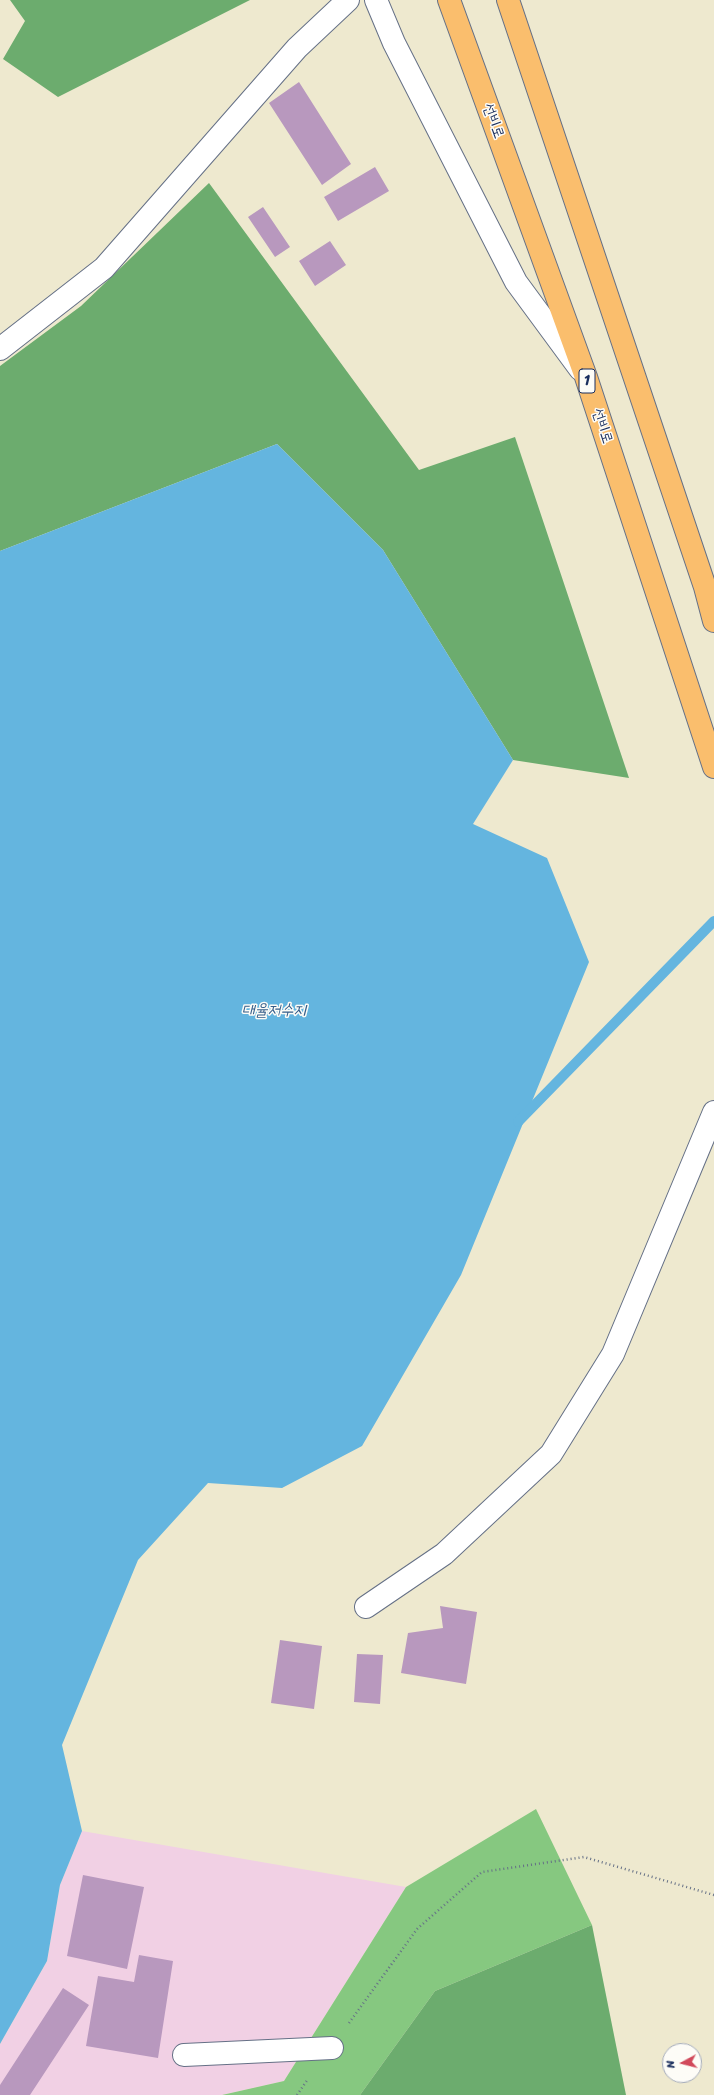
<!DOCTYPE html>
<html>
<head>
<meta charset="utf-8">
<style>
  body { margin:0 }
  #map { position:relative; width:714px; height:2095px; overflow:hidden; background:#eee9cf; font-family:Sriracha,sans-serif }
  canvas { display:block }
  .north { position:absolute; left:662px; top:2043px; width:40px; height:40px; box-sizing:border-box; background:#fdfcf7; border:1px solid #a3aaba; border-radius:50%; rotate:263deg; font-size:11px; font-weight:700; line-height:16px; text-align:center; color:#1b2f5e }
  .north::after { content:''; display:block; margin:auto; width:14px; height:18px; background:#d1495b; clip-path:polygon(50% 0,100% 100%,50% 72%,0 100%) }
</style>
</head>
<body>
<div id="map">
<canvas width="714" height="2095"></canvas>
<div class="north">N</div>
</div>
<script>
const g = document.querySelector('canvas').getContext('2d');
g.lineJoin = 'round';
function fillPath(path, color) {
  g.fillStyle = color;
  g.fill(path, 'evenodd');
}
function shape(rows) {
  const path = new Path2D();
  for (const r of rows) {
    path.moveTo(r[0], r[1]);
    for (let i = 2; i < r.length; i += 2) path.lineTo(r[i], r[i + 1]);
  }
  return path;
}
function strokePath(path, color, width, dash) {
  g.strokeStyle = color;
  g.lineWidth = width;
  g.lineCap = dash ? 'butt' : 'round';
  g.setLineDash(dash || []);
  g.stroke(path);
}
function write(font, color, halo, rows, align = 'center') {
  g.font = font + ' Sriracha,"Poor Story",sans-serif';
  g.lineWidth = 3;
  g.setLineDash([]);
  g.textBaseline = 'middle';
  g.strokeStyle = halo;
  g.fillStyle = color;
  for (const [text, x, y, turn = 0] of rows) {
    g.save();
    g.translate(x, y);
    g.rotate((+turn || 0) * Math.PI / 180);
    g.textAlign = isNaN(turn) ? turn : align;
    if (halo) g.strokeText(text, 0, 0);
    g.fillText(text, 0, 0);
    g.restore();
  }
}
fillPath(shape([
  [82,1831,406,1887,284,2081,222,2095,0,2095,0,2044,47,1961,60,1885]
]), '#f1d0e4');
fillPath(shape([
  [536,1809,592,1925,435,1991,360,2095,222,2095,284,2081,406,1887]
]), '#86c880');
fillPath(shape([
  [10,0,250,0,58,97,3,59,25,21],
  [209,183,419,470,515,437,629,778,513,760,383,550,277,444,0,551,0,366,81,306],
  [592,1925,626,2095,360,2095,435,1991]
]), '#6cac6e');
fillPath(shape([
  [277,444,383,550,513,760,473,824,547,858,589,962,461,1275,362,1446,282,1488,208,1483,138,1560,62,1745,82,1831,60,1885,47,1961,0,2044,0,551]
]), '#64b5df');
strokePath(shape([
  [518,1122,714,921]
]), '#64b5df', 10);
fillPath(shape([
  [299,82,351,164,322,185,269,103],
  [375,167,389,191,338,221,324,197],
  [263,207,290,247,275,257,248,217],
  [330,241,346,265,315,286,299,261],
  [440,1606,477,1612,466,1684,401,1673,408,1633,443,1628],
  [280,1640,322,1646,314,1709,271,1703],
  [357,1654,383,1655,380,1704,354,1702],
  [83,1875,144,1887,127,1969,67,1956],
  [139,1955,173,1961,158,2058,86,2046,98,1976,134,1982],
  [63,1988,89,2005,30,2095,0,2095,0,2085]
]), '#b898be');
const minor = shape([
  [376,0,394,43,516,282,580,369],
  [0,349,104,268,297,48,348,0],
  [366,1607,444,1554,551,1454,613,1354,714,1112],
  [184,2055,332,2048]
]);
const major = shape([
  [449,0,586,377,714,767],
  [508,0,705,587,714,621]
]);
strokePath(minor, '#657086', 24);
strokePath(major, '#657086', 24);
strokePath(shape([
  [349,2023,417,1929,482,1872,584,1857,714,1895],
  [297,2095,308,2079]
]), '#657086', 2.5, [1, 3]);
strokePath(minor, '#fff', 22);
strokePath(major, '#fabe6d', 22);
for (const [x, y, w] of [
  [587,381,16]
]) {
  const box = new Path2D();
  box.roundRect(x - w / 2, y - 12, w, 24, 3);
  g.fillStyle = '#fdfcf7';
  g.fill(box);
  strokePath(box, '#1b2f5e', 1);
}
write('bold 14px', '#1b2f5e', null, [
  ["1",587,381]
]);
write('15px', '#1b2f5e', '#fdfcf7', [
  ["선비로",493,121,70],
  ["선비로",602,426,72]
]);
write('italic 16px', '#355e8b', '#fdfcf7', [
  ["대율저수지",274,1011]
]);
</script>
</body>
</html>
